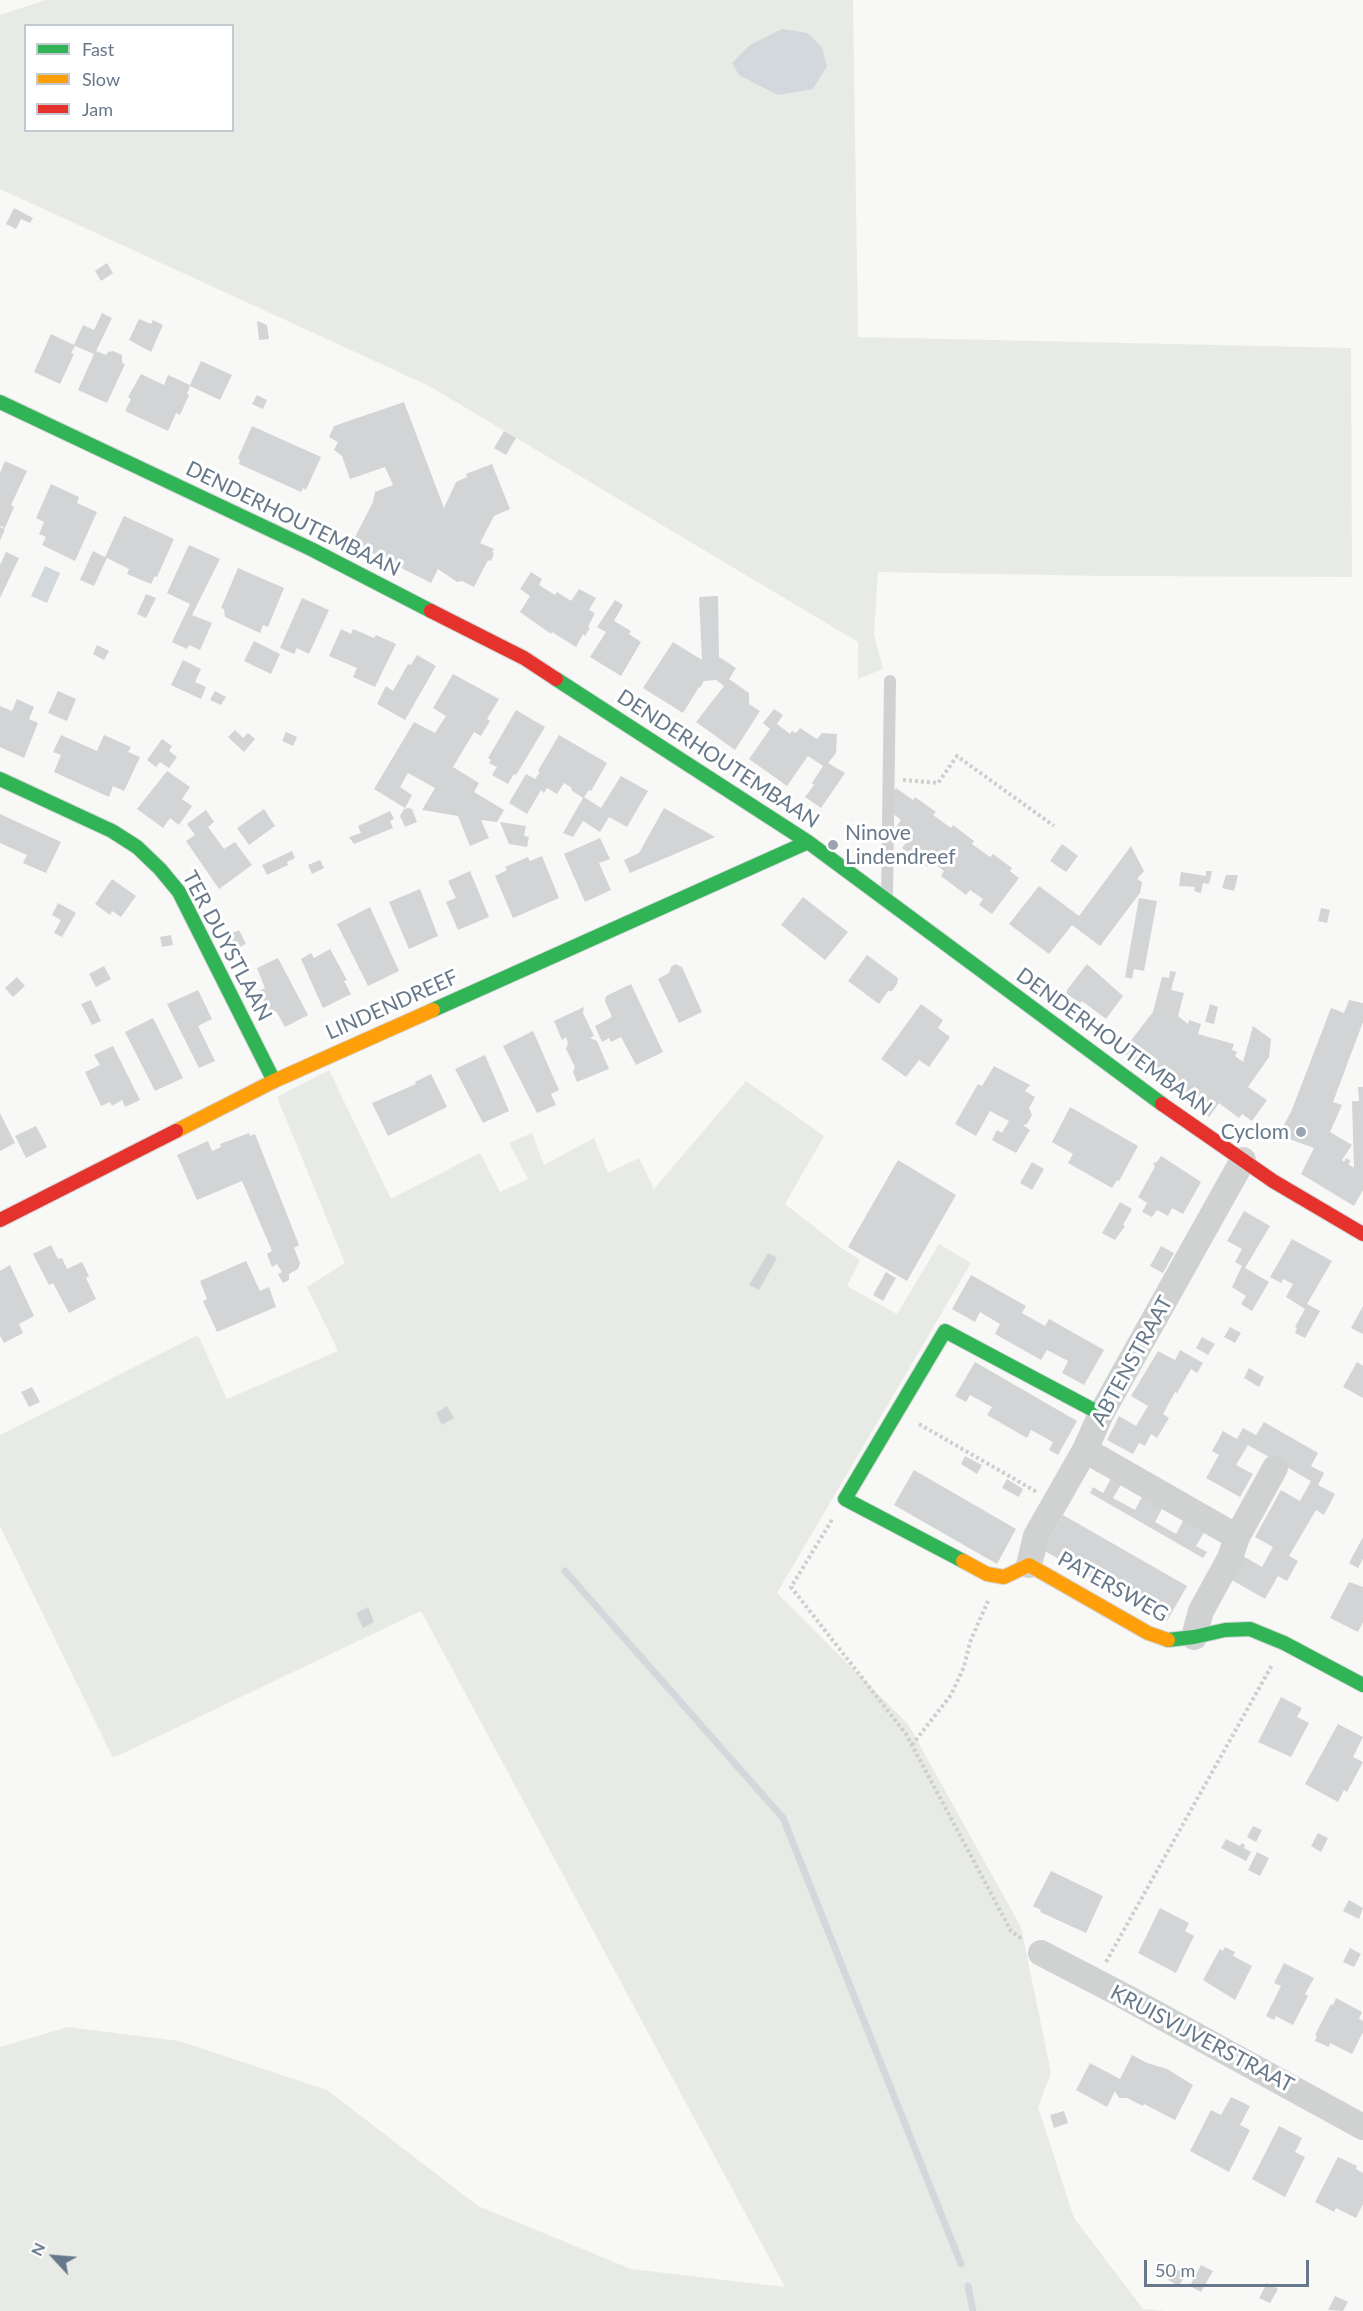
<!DOCTYPE html>
<html>
<head>
<meta charset="utf-8">
<style>
  body { margin:0 }
  #map { position:relative; width:1363px; height:2311px; overflow:hidden; background:#f8f8f7; font-family:Lato,sans-serif }
  canvas { display:block }
  .legend { position:absolute; left:24px; top:24px; width:210px; height:108px; box-sizing:border-box; background:#fff; border:2px solid #c2c9d0; margin:0; padding:8px 10px; list-style:none; font-size:18px; color:#667889 }
  .legend li { display:flex; align-items:center; gap:12px; height:30px }
  .legend b { width:30px; border:2px solid #c2c9d0 }
  .north { position:absolute; left:24px; top:2227px; width:60px; height:60px; -webkit-text-stroke:4px #fff; paint-order:stroke; rotate:296deg; font-size:16px; font-weight:700; line-height:24px; text-align:center; color:#667889 }
  .north::after { content:''; display:block; margin:auto; width:21px; height:27px; background:#667889; clip-path:polygon(50% 0,100% 100%,50% 72%,0 100%) }
  .scale { position:absolute; left:1144px; top:2260px; width:165px; height:27px; box-sizing:border-box; border:3px solid #667889; border-top:0; padding-left:8px; font-size:18px; line-height:21px; white-space:nowrap; color:#667889; -webkit-text-stroke:4px #fff; paint-order:stroke }
</style>
</head>
<body>
<div id="map">
<canvas width="1363" height="2311"></canvas>
<ul class="legend">
<li><b style="height:8px;background:#30b455"></b>Fast</li>
<li><b style="height:8px;background:#ff9f0a"></b>Slow</li>
<li><b style="height:8px;background:#e5322d"></b>Jam</li>
</ul>
<div class="north">N</div>
<div class="scale">50 m</div>
</div>
<script>
const g = document.querySelector('canvas').getContext('2d');
g.lineJoin = 'round';
function fillPath(path, color) {
  g.fillStyle = color;
  g.fill(path, 'evenodd');
}
function shape(rows) {
  const path = new Path2D();
  for (const r of rows) {
    path.moveTo(r[0], r[1]);
    for (let i = 2; i < r.length; i += 2) path.lineTo(r[i], r[i + 1]);
  }
  return path;
}
function strokePath(path, color, width, dash) {
  g.strokeStyle = color;
  g.lineWidth = width;
  g.lineCap = dash ? 'butt' : 'round';
  g.setLineDash(dash || []);
  g.stroke(path);
}
function write(font, color, halo, rows, align = 'center') {
  g.font = font + ' Lato,sans-serif';
  g.lineWidth = 6;
  g.setLineDash([]);
  g.textBaseline = 'middle';
  g.strokeStyle = halo;
  g.fillStyle = color;
  for (const [text, x, y, turn = 0] of rows) {
    g.save();
    g.translate(x, y);
    g.rotate((+turn || 0) * Math.PI / 180);
    g.textAlign = isNaN(turn) ? turn : align;
    if (halo) g.strokeText(text, 0, 0);
    g.fillText(text, 0, 0);
    g.restore();
  }
}
fillPath(shape([
  [46,0,853,0,858,337,1351,348,1352,577,1106,576,878,572,874,634,883,669,858,679,858,642,429,386,0,189,0,15],
  [26,26,232,26,232,130,26,130],
  [329,1070,391,1199,480,1153,500,1192,528,1179,509,1143,532,1133,544,1165,594,1138,608,1173,639,1158,654,1189,746,1081,824,1136,785,1204,840,1247,860,1260,847,1286,897,1314,939,1244,971,1263,777,1593,908,1724,1021,1927,1051,2073,1038,2107,1074,2218,1143,2309,1165,2311,0,2311,0,2047,68,2027,179,2041,327,2090,478,2206,631,2269,785,2287,421,1611,113,1758,0,1526,0,1435,198,1335,227,1399,338,1351,307,1287,345,1263,277,1097]
]), '#e8ebe5');
fillPath(shape([
  [782,29,808,33,822,48,827,66,813,89,778,95,739,75,732,63,750,45],
  [45,566,60,573,47,603,31,596]
]), '#d2d8dc');
strokePath(shape([
  [565,1571,783,1818,961,2264],
  [968,2286,973,2311]
]), '#d2d8dc', 7);
fillPath(shape([
  [14,208,33,218,30,223,21,219,16,229,6,224],
  [107,263,113,273,101,281,95,271],
  [102,313,112,318,96,351,106,355,108,352,113,351,122,355,122,363,125,364,107,403,78,390,94,354,75,346,71,353,74,354,60,384,34,372,51,334,74,345,83,325,94,330],
  [139,319,151,324,153,320,163,325,151,352,129,340],
  [257,321,267,325,269,339,259,340],
  [201,361,232,375,220,400,190,386,187,394,189,395,180,415,176,413,168,431,125,411,131,399,128,397,141,374,164,385,168,375,190,385],
  [257,395,267,400,263,409,252,404],
  [404,402,444,508,456,482,467,477,466,474,492,464,510,509,494,516,480,543,494,549,492,552,494,553,491,561,488,560,474,587,462,581,457,582,438,569,431,583,352,543,373,502,375,492,393,485,385,467,350,479,342,456,334,450,338,442,329,437,334,426],
  [252,426,321,457,306,490,303,488,301,492,239,464,240,460,238,458],
  [504,431,516,438,506,455,494,448],
  [5,461,27,471,11,505,14,507,5,528,0,526,0,473],
  [51,484,79,497,77,503,97,512,75,561,42,545,46,537,39,534,44,522,36,518],
  [124,516,174,539,157,577,155,576,151,584,127,574,129,569,107,558,94,586,80,580,93,551,105,557],
  [0,527,5,529,0,541],
  [189,545,220,559,192,615,212,623,200,650,189,645,187,649,172,642,190,604,167,593],
  [6,552,19,558,0,598,0,565],
  [238,568,284,588,268,627,263,625,260,633,225,617,224,609,221,608],
  [531,572,542,579,539,585,555,595,557,592,571,601,579,589,596,598,589,610,595,613,588,627,590,628,585,636,583,634,576,647,552,632,551,634,520,612,530,596,520,589],
  [146,594,156,598,146,618,137,614],
  [718,596,719,657,736,668,729,679,749,693,749,704,760,711,735,750,696,722,724,686,716,680,704,681,700,688,699,687,683,713,643,688,673,642,702,660,699,597],
  [302,598,329,610,309,654,297,648,294,654,280,648],
  [615,600,623,605,614,621,631,631,629,634,641,642,621,676,590,657,606,632,597,627],
  [341,629,351,634,353,629,374,638,376,635,396,644,375,687,353,677,357,668,329,656],
  [254,641,280,654,271,674,244,661],
  [97,645,109,651,104,660,93,654],
  [417,655,436,666,405,720,377,704,386,686,393,691,408,664,411,665],
  [183,660,201,669,195,682,206,687,201,699,171,685],
  [453,674,499,699,487,719,490,721,481,736,474,732,453,767,479,783,474,792,504,810,497,822,481,820,489,838,470,846,458,816,422,810,435,788,408,773,400,787,412,795,405,808,374,789,414,722,435,733,446,716,433,708],
  [58,691,76,699,67,721,48,713],
  [215,691,226,697,221,705,210,700],
  [17,699,34,707,29,719,38,723,24,758,0,747,0,706,12,711],
  [774,709,783,715,777,724,790,734,792,731,796,733,800,728,817,739,822,733,837,734,836,753,828,763,845,773,821,808,805,797,814,785,812,783,823,766,808,756,787,786,749,759,770,729,763,723],
  [516,710,545,727,516,775,514,774,508,784,492,775,497,767,489,763,491,760,488,758],
  [235,730,243,738,248,733,255,739,244,752,228,737],
  [286,732,297,737,293,746,282,741],
  [61,735,97,751,104,735,131,747,128,752,140,757,124,791,113,786,109,797,54,772,61,755,53,752],
  [559,735,607,763,591,791,589,790,584,797,601,808,621,776,648,791,627,827,609,817,600,832,583,821,573,837,563,833,583,798,571,790,572,788,564,783,557,794,547,788,544,793,541,790,527,814,509,803,526,774,535,779,540,772,538,771],
  [162,739,172,746,169,751,177,757,169,768,160,762,156,767,147,760],
  [167,771,190,787,182,799,192,806,179,825,170,818,163,828,137,809],
  [896,788,913,800,915,797,936,812,933,815,951,828,953,825,974,841,972,844,990,857,993,854,1012,868,1010,871,1019,878,992,914,979,905,983,899,970,890,966,895,941,876,944,871,932,862,928,867,902,848,906,843,892,832,901,820,892,813,894,791],
  [408,808,412,809,417,822,405,827,400,816,404,809],
  [664,808,715,837,630,873,624,860,639,853],
  [264,809,275,826,249,845,237,828],
  [206,810,214,822,208,827,224,849,235,842,252,865,219,889,186,841,195,835,187,824],
  [390,811,394,819,390,821,393,828,354,844,349,837,361,833,358,826],
  [0,814,61,842,46,873,23,863,27,855,0,843],
  [500,822,526,826,524,836,529,837,527,847,509,844],
  [600,838,610,859,599,863,611,890,585,902,564,854],
  [1062,844,1078,856,1066,872,1050,861],
  [1131,846,1144,871,1137,879,1142,882,1140,893,1100,946,1072,925,1049,954,1009,924,1039,886,1079,916],
  [292,851,295,858,287,862,288,865,267,875,262,865],
  [542,856,559,898,513,918,495,876,507,870,505,867,528,857,530,861],
  [320,860,324,868,312,874,308,865],
  [470,871,489,917,458,930,446,902,456,898,448,881],
  [1206,871,1212,871,1211,876,1209,884,1203,883,1201,893,1194,891,1195,887,1179,886,1181,872,1206,876],
  [1226,875,1238,875,1234,891,1222,888],
  [112,879,136,896,121,917,112,911,110,915,95,904],
  [420,889,438,936,409,949,389,902],
  [803,897,848,932,825,960,781,925],
  [1139,898,1157,901,1144,971,1134,969,1132,979,1125,977],
  [58,903,76,913,62,937,54,933,61,920,52,915],
  [370,907,399,971,368,986,337,924],
  [1321,908,1330,910,1327,923,1318,921],
  [239,930,246,944,233,950,226,936],
  [171,935,173,945,162,947,160,937],
  [330,949,347,980,344,981,351,994,323,1008,301,959,311,953,314,958],
  [867,955,898,978,897,984,892,991,888,991,879,1004,848,981],
  [278,958,308,1015,285,1027,276,1011,270,1014,259,991,265,988,257,968],
  [675,964,682,967,702,1012,679,1023,658,979,669,973,671,967],
  [1087,964,1123,996,1106,1019,1082,1001,1080,1003,1067,994,1067,990],
  [104,966,111,979,96,987,89,974],
  [1170,971,1176,972,1171,990,1184,993,1178,1016,1188,1024,1189,1020,1201,1024,1198,1034,1234,1044,1232,1050,1237,1052,1235,1056,1243,1062,1253,1026,1271,1039,1269,1057,1248,1087,1267,1100,1252,1121,1242,1114,1239,1118,1219,1103,1209,1117,1122,1052,1153,1012,1162,977,1169,978],
  [17,977,25,986,13,997,5,988],
  [631,984,663,1052,636,1065,621,1037,611,1042,609,1038,602,1042,595,1026,612,1017,605,1001,606,996],
  [198,990,212,1019,198,1026,215,1061,199,1068,167,1004],
  [91,1000,101,1021,92,1025,81,1004],
  [1349,1000,1363,1003,1363,1022,1333,1102,1342,1105,1330,1132,1352,1145,1342,1160,1344,1162,1346,1158,1351,1161,1348,1164,1354,1168,1352,1101,1359,1101,1358,1087,1363,1087,1363,1190,1354,1206,1301,1174,1314,1148,1278,1135,1291,1112,1331,1008,1344,1013],
  [921,1004,943,1020,938,1028,950,1037,929,1067,919,1060,906,1077,881,1059],
  [1210,1004,1218,1007,1214,1024,1205,1022],
  [584,1007,583,1013,594,1036,590,1038,597,1041,609,1069,577,1082,573,1072,575,1067,566,1049,568,1043,566,1037,562,1040,554,1021],
  [153,1018,183,1078,155,1091,125,1032],
  [533,1031,559,1090,551,1094,556,1105,537,1113,503,1046],
  [113,1046,140,1100,125,1107,122,1100,112,1106,110,1102,101,1106,85,1072,100,1065,94,1055],
  [485,1055,509,1111,483,1123,455,1069],
  [994,1066,1030,1085,1025,1091,1035,1097,1029,1108,1032,1115,1027,1124,1023,1125,1030,1130,1016,1153,992,1140,997,1130,1002,1133,1009,1121,990,1111,976,1136,955,1124,978,1084,982,1086],
  [431,1074,447,1107,388,1136,372,1103,416,1084,415,1082],
  [1070,1107,1138,1146,1119,1181,1117,1180,1112,1188,1068,1163,1073,1154,1052,1142],
  [0,1113,15,1143,0,1151],
  [36,1126,47,1147,26,1158,15,1136],
  [249,1133,250,1136,255,1134,299,1245,294,1248,300,1263,298,1269,289,1274,289,1280,283,1283,278,1274,282,1272,277,1264,272,1267,267,1254,272,1251,242,1181,197,1200,177,1155,208,1141,212,1151,221,1147,220,1144],
  [1161,1156,1201,1182,1183,1214,1172,1208,1168,1216,1157,1210,1152,1217,1142,1212,1147,1203,1138,1197,1155,1167,1153,1163,1157,1162],
  [898,1160,956,1195,907,1281,848,1247],
  [1032,1162,1044,1169,1032,1190,1020,1183],
  [1120,1202,1132,1209,1123,1225,1125,1226,1115,1240,1102,1233],
  [1244,1211,1270,1226,1245,1268,1269,1282,1252,1311,1241,1304,1246,1296,1232,1287,1242,1266,1235,1262,1242,1249,1227,1241],
  [1292,1239,1332,1261,1307,1304,1320,1311,1305,1338,1295,1333,1297,1328,1295,1327,1305,1309,1286,1297,1293,1284,1283,1279,1281,1283,1270,1277],
  [51,1245,58,1259,62,1258,67,1269,82,1262,89,1276,86,1278,96,1299,69,1313,53,1283,49,1285,33,1254],
  [1161,1246,1174,1253,1163,1273,1150,1266],
  [768,1253,777,1258,759,1290,749,1285],
  [246,1261,260,1291,269,1287,276,1307,217,1332,203,1301,207,1299,200,1281],
  [10,1265,34,1316,19,1324,23,1333,4,1343,0,1336,0,1271],
  [886,1272,896,1278,883,1301,873,1295],
  [971,1275,1026,1306,1022,1313,1045,1326,1049,1319,1104,1350,1084,1385,1062,1373,1068,1361,1047,1350,1041,1360,995,1334,1000,1324,980,1312,975,1322,952,1309],
  [1363,1306,1363,1334,1351,1328],
  [1230,1327,1241,1333,1235,1343,1224,1337],
  [1202,1337,1215,1344,1208,1355,1196,1348],
  [1180,1350,1203,1363,1197,1373,1191,1369,1177,1393,1175,1392,1163,1414,1169,1418,1157,1438,1151,1434,1145,1446,1139,1443,1133,1454,1107,1440,1119,1416,1136,1426,1148,1406,1131,1396,1158,1351,1175,1360],
  [975,1362,1077,1421,1058,1455,1049,1450,1053,1442,1031,1430,1027,1438,987,1415,992,1407,970,1395,966,1402,955,1396],
  [1357,1362,1363,1366,1363,1398,1343,1387],
  [1249,1368,1264,1377,1259,1387,1244,1378],
  [32,1387,40,1402,29,1407,21,1392],
  [447,1406,454,1418,442,1425,436,1413],
  [1264,1422,1318,1453,1311,1466,1324,1473,1318,1485,1335,1494,1324,1515,1316,1510,1289,1556,1298,1561,1287,1581,1278,1576,1265,1599,1230,1579,1243,1556,1262,1567,1273,1547,1255,1537,1281,1490,1300,1501,1311,1481,1248,1445,1236,1465,1253,1474,1240,1497,1206,1478,1219,1455,1212,1451,1223,1431,1237,1439,1243,1428,1256,1435],
  [965,1456,982,1465,977,1474,961,1464],
  [914,1470,1016,1529,997,1564,894,1505],
  [1112,1477,1122,1483,1113,1498,1135,1510,1143,1495,1163,1507,1155,1522,1176,1534,1184,1519,1205,1531,1196,1546,1207,1552,1203,1558,1090,1493,1093,1487,1103,1493],
  [1007,1479,1023,1489,1019,1497,1002,1488],
  [1063,1515,1187,1586,1167,1621,1043,1550],
  [1363,1537,1363,1559,1358,1568,1349,1563],
  [1349,1582,1363,1587,1363,1622,1358,1632,1330,1618],
  [368,1607,374,1622,363,1628,356,1613],
  [1281,1697,1302,1708,1297,1717,1309,1723,1291,1757,1258,1742],
  [1338,1724,1363,1737,1353,1757,1363,1762,1347,1792,1344,1790,1338,1802,1305,1784],
  [1253,1826,1262,1830,1256,1842,1247,1837],
  [1318,1833,1328,1838,1321,1852,1311,1846],
  [1226,1839,1240,1846,1242,1843,1245,1845,1244,1848,1251,1852,1246,1861,1221,1848],
  [1257,1852,1269,1858,1260,1876,1248,1870],
  [1051,1871,1103,1896,1086,1933,1040,1912,1041,1910,1033,1906],
  [1349,1900,1363,1908,1359,1919,1343,1911],
  [1160,1908,1189,1923,1185,1931,1194,1936,1176,1973,1138,1953],
  [1225,1947,1235,1952,1233,1956,1252,1966,1235,2000,1203,1980,1220,1949,1223,1951],
  [1350,1948,1361,1954,1354,1967,1343,1962],
  [1284,1963,1314,1978,1305,1994,1308,1996,1293,2025,1276,2016,1274,2020,1266,2016,1281,1986,1274,1983],
  [1336,1998,1362,2012,1359,2019,1363,2021,1363,2032,1352,2054,1330,2043,1329,2047,1315,2041,1317,2036,1315,2035,1331,2004,1333,2005],
  [1132,2055,1147,2063,1167,2069,1193,2085,1175,2120,1144,2104,1143,2106,1127,2098,1119,2098,1115,2091,1107,2107,1076,2090,1090,2063,1120,2079],
  [1231,2097,1250,2106,1240,2125,1250,2130,1229,2172,1190,2151,1211,2110,1221,2115],
  [1064,2111,1068,2123,1054,2128,1050,2115],
  [1279,2126,1302,2138,1295,2152,1305,2157,1285,2197,1252,2179],
  [1338,2157,1357,2166,1356,2169,1363,2173,1363,2204,1356,2218,1336,2208,1334,2212,1315,2202],
  [1201,2265,1213,2271,1201,2292,1190,2286],
  [1174,2268,1186,2274,1179,2286,1168,2280],
  [1267,2283,1278,2289,1270,2303,1259,2298],
  [1335,2296,1348,2302,1343,2311,1328,2310]
]), '#d3d4d5');
const fast = shape([
  [0,402,311,549,431,611],
  [556,679,808,842,1162,1104],
  [0,779,112,831,137,847,160,869,179,892,274,1081],
  [433,1010,808,842],
  [963,1561,845,1499,945,1331,1101,1414],
  [1168,1640,1194,1637,1225,1630,1250,1629,1284,1643,1363,1685]
]);
const slow = shape([
  [176,1131,274,1081,433,1010],
  [963,1561,987,1574,1004,1577,1029,1565,1148,1633,1168,1640]
]);
const jam = shape([
  [431,611,524,658,556,679],
  [1162,1104,1273,1181,1363,1234],
  [0,1220,176,1131]
]);
strokePath(fast, '#d5d6d7', 16);
strokePath(slow, '#d5d6d7', 16);
strokePath(jam, '#d5d6d7', 16);
strokePath(shape([
  [903,780,938,783,957,756,1054,826],
  [919,1424,1037,1492],
  [832,1520,791,1587,906,1734,1011,1931,1022,1939],
  [912,1745,951,1695,964,1667,970,1642,988,1601],
  [1106,1962,1272,1665]
]), '#cececf', 4, [3, 3]);
strokePath(shape([
  [887,896,890,681]
]), '#d0d2d2', 12);
strokePath(shape([
  [1085,1450,1237,1537],
  [1029,1565,1036,1536,1085,1450,1101,1414,1243,1160],
  [1194,1637,1201,1611,1230,1558,1237,1537,1275,1468],
  [1041,1953,1122,1995,1363,2127]
]), '#d0d2d2', 26);
strokePath(fast, '#30b455', 14);
strokePath(slow, '#ff9f0a', 14);
strokePath(jam, '#e5322d', 14);
for (const [x, y, r, color] of [
  [833,845,6,"#99a5b0"],
  [1301,1132,6,"#99a5b0"]
]) {
  const dot = new Path2D();
  dot.arc(x, y, r, 0, 2 * Math.PI);
  g.fillStyle = color;
  g.fill(dot);
  strokePath(dot, '#fff', 2);
}
write('21px', '#667889', '#fff', [
  ["DENDERHOUTEMBAAN",293,519,26],
  ["DENDERHOUTEMBAAN",718,759,33],
  ["TER DUYSTLAAN",227,946,62],
  ["LINDENDREEF",392,1005,-24],
  ["DENDERHOUTEMBAAN",1114,1042,36],
  ["ABTENSTRAAT",1132,1361,-61],
  ["PATERSWEG",1113,1587,29],
  ["KRUISVIJVERSTRAAT",1202,2039,28]
]);
write('21px', '#667889', '#fff', [
  ["Ninove",845,833],
  ["Lindendreef",845,857],
  ["Cyclom",1289,1132,"right"]
], 'left');
</script>
</body>
</html>
